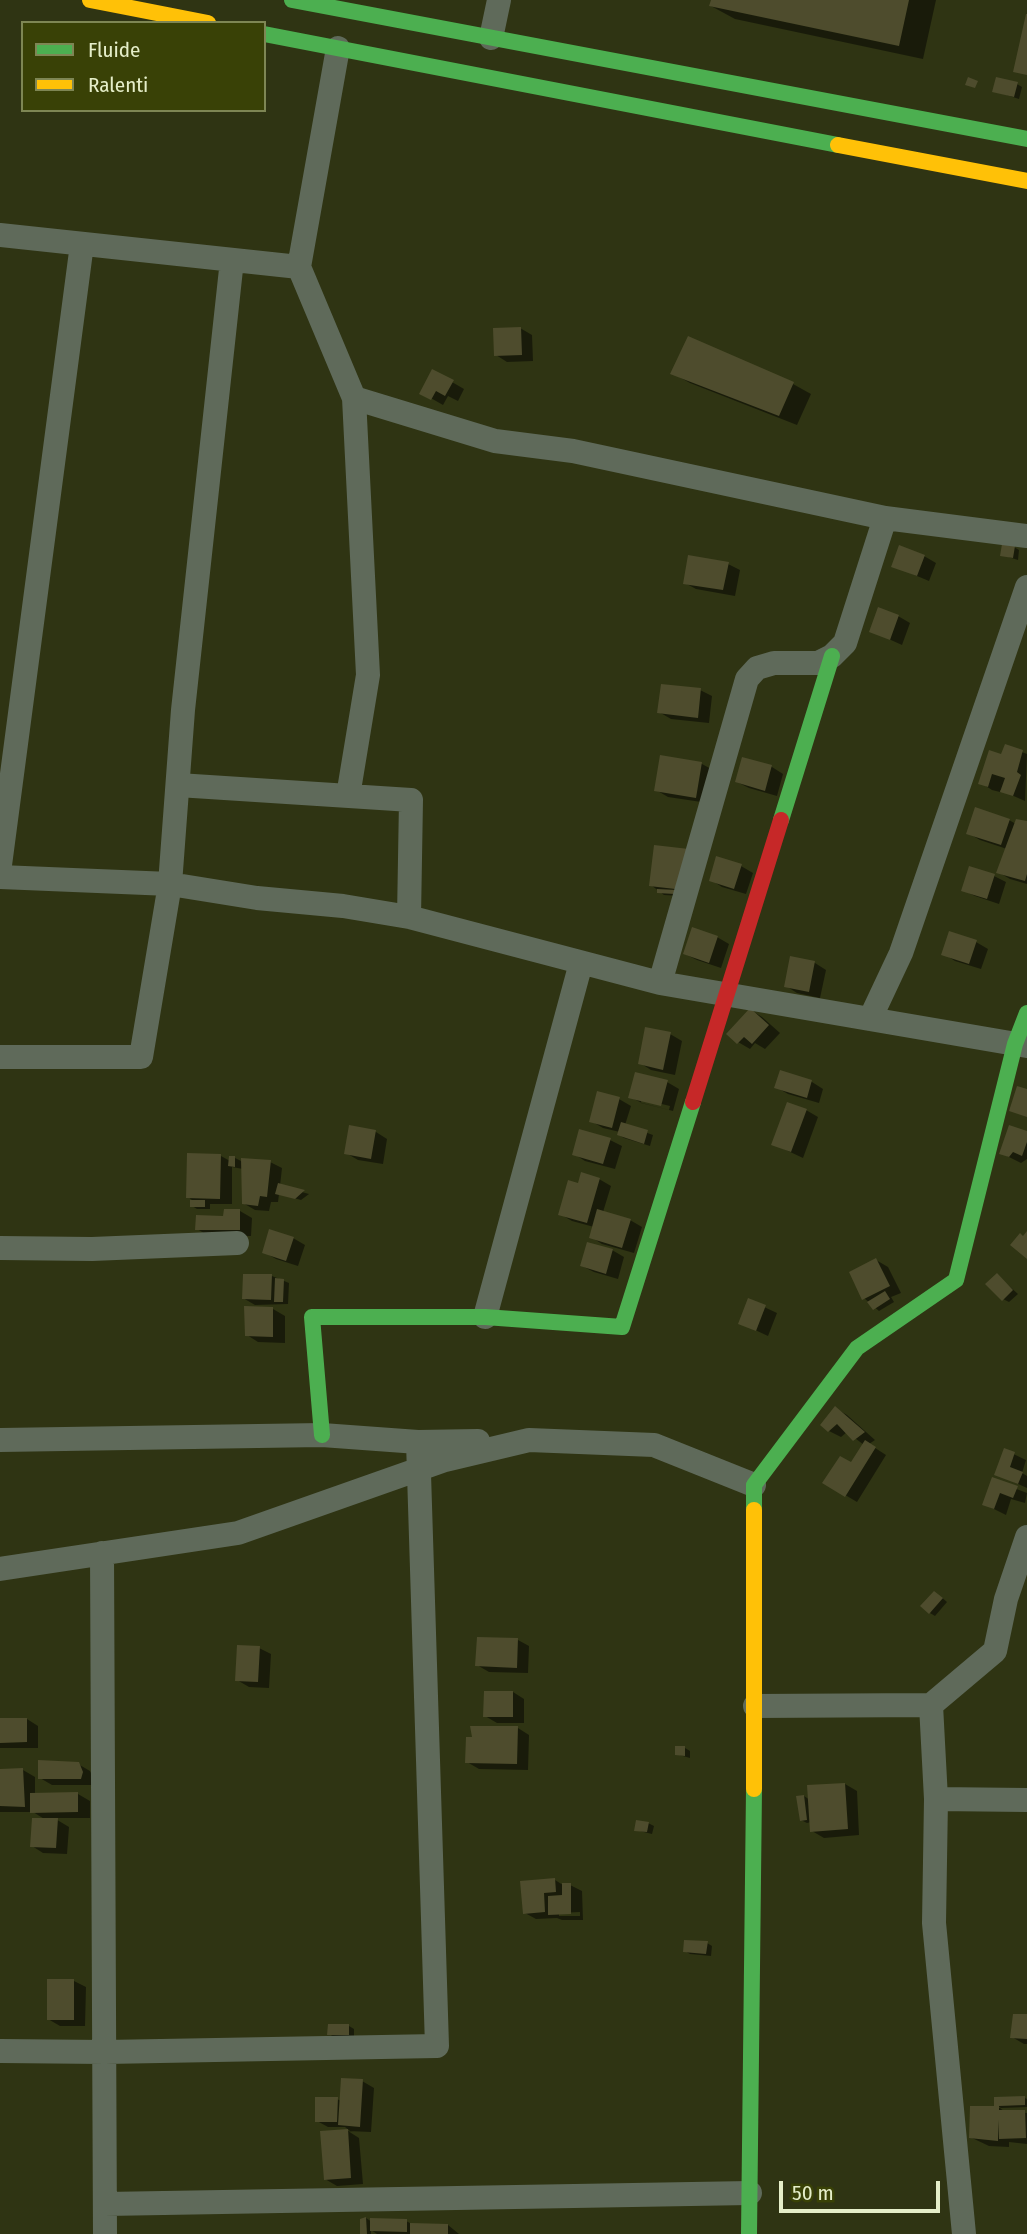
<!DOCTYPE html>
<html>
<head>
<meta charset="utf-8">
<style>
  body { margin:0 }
  #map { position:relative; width:1027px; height:2234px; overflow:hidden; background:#2f3413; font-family:"Fira Sans Condensed",sans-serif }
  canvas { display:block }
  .legend { position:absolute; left:21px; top:21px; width:245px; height:91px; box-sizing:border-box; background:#394106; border:2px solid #7e8654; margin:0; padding:9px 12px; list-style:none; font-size:21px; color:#e5eec9 }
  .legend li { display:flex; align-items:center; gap:14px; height:35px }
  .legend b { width:35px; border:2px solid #7e8654 }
  .scale { position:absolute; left:779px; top:2181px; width:161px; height:32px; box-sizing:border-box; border:4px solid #e5eec9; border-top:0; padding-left:9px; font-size:21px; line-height:24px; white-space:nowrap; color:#e5eec9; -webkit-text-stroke:5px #394106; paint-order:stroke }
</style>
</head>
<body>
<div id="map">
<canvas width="1027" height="2234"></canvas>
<ul class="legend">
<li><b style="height:9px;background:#4caf50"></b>Fluide</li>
<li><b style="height:9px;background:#ffc107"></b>Ralenti</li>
</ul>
<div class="scale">50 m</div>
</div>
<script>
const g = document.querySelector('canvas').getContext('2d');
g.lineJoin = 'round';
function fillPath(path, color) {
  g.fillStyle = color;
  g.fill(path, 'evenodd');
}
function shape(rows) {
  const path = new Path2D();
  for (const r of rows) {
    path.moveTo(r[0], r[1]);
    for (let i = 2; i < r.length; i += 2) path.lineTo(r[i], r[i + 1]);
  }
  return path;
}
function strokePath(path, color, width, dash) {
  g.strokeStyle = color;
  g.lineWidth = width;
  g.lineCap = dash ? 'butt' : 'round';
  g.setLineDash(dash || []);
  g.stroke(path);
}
fillPath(shape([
  [713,0,936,0,923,59,735,19,711,6],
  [1017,84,1022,87,1019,99,994,91],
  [520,328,532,335,533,361,507,362,496,355],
  [688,338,793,384,811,394,797,425,690,383,672,373],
  [433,371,464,389,458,401,448,396,443,405,422,393],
  [1014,547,1019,550,1018,560,1002,555],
  [924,556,936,563,929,581,893,566],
  [728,564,740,570,735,596,696,589,685,583],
  [898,616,910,623,902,645,871,631],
  [700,690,712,696,709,723,671,719,659,712],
  [1006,746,1027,754,1025,801,1000,790,1000,792,992,790,981,783,1002,756],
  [662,757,702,764,713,770,708,803,668,797,656,790],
  [743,759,772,767,783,774,777,796,749,788,737,782],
  [1009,820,1016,824,1027,823,1027,884,1010,879,998,872,1007,849,980,840,968,833],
  [655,847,681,896,664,895,651,885],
  [741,866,753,873,746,894,722,887,711,880],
  [994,876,1006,882,999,904,975,896,963,890],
  [717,937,729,944,721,968,697,960,685,954],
  [976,942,988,949,981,969,955,961,944,954],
  [792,958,815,963,826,970,820,998,797,993,786,986],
  [751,1010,762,1017,780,1033,765,1049,755,1043,750,1049,738,1042],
  [670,1034,682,1041,675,1075,651,1070,640,1063],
  [781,1072,812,1082,823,1089,819,1103,788,1094,776,1087],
  [667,1082,679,1089,673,1111,642,1103,630,1097],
  [641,1099,670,1106,669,1110,641,1103],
  [619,1099,631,1106,625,1125,653,1135,650,1146,624,1138,619,1135,620,1132,603,1128,591,1121],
  [806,1110,818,1117,803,1158,773,1144],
  [351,1128,376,1132,387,1139,383,1164,358,1160,346,1153],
  [1027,1133,1027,1159,1021,1163,1001,1153],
  [610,1140,622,1146,615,1169,585,1161,574,1154],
  [221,1156,230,1161,235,1158,243,1162,270,1162,282,1168,280,1186,309,1194,301,1200,279,1194,278,1202,271,1202,269,1211,255,1210,243,1203,243,1169,232,1167,232,1204,210,1204,210,1209,197,1209,192,1206,192,1200,188,1197],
  [599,1179,611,1186,603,1212,630,1220,642,1227,634,1253,602,1244,591,1237,594,1227,572,1221,560,1214,579,1185],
  [240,1211,252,1218,251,1236,209,1236,197,1229],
  [293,1238,305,1245,298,1266,276,1259,264,1252],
  [612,1250,624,1257,618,1279,594,1272,582,1266],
  [876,1260,888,1267,901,1293,891,1297,894,1302,879,1311,864,1298],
  [997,1275,1018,1294,1009,1302,1003,1299],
  [272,1276,289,1283,288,1304,255,1305,243,1298],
  [749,1300,777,1313,768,1336,740,1323],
  [273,1309,285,1316,285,1343,258,1342,247,1335],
  [835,1408,847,1415,875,1440,869,1444,886,1455,857,1502,825,1483,851,1464,864,1445,847,1432,841,1437,829,1431],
  [1005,1450,1026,1460,1022,1473,1027,1476,1027,1488,996,1474],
  [993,1480,1027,1493,1025,1503,1011,1499,1006,1515,984,1504],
  [940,1596,947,1602,935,1616,930,1613],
  [518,1640,529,1646,528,1673,489,1672,477,1665],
  [259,1648,271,1654,269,1688,249,1687,237,1680],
  [513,1692,524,1699,524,1723,497,1723,485,1716],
  [0,1719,27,1719,38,1726,38,1748,0,1748],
  [518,1728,529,1735,528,1770,479,1769,467,1762],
  [685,1748,690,1751,690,1758,676,1754],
  [78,1764,90,1771,94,1779,93,1785,52,1785,40,1778],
  [0,1770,23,1770,35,1777,35,1795,78,1794,90,1801,90,1818,54,1818,69,1827,67,1854,43,1853,32,1846,46,1820,33,1812,0,1812],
  [845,1784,857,1791,859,1835,824,1838,812,1831,811,1822,807,1823,801,1820,804,1796,810,1800],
  [648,1823,654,1826,652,1834,636,1830],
  [555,1880,563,1885,570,1885,582,1891,583,1920,562,1920,557,1918,536,1919,525,1913],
  [580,1912,580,1916,559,1916,559,1913],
  [707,1943,712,1946,711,1956,690,1954,685,1951],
  [74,1981,86,1987,85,2026,60,2026,48,2019],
  [1027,2016,1027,2044,1024,2044,1012,2037],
  [349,2026,354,2029,354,2037,334,2037,329,2034],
  [362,2081,374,2088,371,2132,348,2131,359,2138,363,2184,337,2186,325,2179,322,2133,350,2131,345,2127,328,2127,317,2121,337,2099,341,2101],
  [1025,2098,1027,2099,1027,2107,1001,2108,996,2105],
  [972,2108,1000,2108,1005,2112,1027,2113,1027,2144,1009,2142,1009,2147,989,2146,970,2137],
  [366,2218,372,2222,406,2221,412,2224,448,2225,459,2234,377,2234,371,2230,371,2234,362,2234]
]), '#0007');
fillPath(shape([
  [711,0,909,0,899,46,709,6],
  [1026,14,1027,14,1027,75,1013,72],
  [968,77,978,81,975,88,965,85],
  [996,77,1018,82,1014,97,992,92],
  [521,327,522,355,494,356,493,328],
  [688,336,794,382,779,416,670,374],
  [432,369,454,380,445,396,436,391,431,400,419,394],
  [1002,544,1015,546,1013,558,1000,556],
  [899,545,925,555,917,576,891,567],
  [688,555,729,562,723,590,683,584],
  [878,607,899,615,890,640,869,632],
  [661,684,701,688,698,718,657,713],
  [1005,744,1023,750,1017,772,1021,775,1013,796,1000,792,1005,778,992,774,988,787,978,784,989,750,1001,754],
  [660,755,702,762,696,798,654,791],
  [742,757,772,765,765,791,735,782],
  [975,807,1010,819,1001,845,966,834],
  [1016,819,1027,821,1027,874,1025,881,996,873],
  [654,845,689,849,684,890,649,886],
  [716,856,742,864,734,889,709,881],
  [969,866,995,874,987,899,961,891],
  [657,889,677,890,675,894,657,893],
  [692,927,718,936,709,963,683,954],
  [949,931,977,940,969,964,941,955],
  [790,956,815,961,809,992,784,987],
  [750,1008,769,1025,752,1044,744,1037,737,1044,726,1034],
  [645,1027,671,1032,663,1070,638,1064],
  [780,1070,812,1080,807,1098,774,1088],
  [635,1072,668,1080,661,1106,628,1098],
  [1017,1086,1027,1089,1027,1117,1009,1111],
  [597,1091,620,1097,612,1128,589,1122],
  [787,1102,807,1109,791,1152,771,1145],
  [621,1122,648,1130,644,1144,617,1135],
  [349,1125,376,1130,371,1159,344,1154],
  [1009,1125,1027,1131,1027,1142,1022,1156,1013,1152,1009,1157,999,1154],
  [579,1129,611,1138,603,1164,572,1155],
  [187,1153,221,1154,220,1199,186,1198],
  [229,1156,235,1156,235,1167,228,1166],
  [241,1158,271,1160,267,1197,260,1196,258,1206,242,1204],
  [581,1172,600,1178,587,1223,558,1215,568,1180,578,1183],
  [278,1183,305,1190,295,1199,275,1194],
  [190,1200,205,1200,205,1207,190,1207],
  [224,1209,240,1209,240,1230,195,1230,196,1215,223,1216],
  [597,1209,631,1219,622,1248,589,1238],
  [269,1229,294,1237,286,1261,262,1253],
  [1027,1231,1027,1259,1010,1245,1020,1233,1023,1236],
  [587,1242,613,1249,606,1274,580,1266],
  [876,1258,890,1286,862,1300,849,1272],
  [997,1273,1013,1290,1002,1301,985,1284],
  [243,1274,272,1274,271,1300,242,1299],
  [275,1278,284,1279,283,1302,274,1302],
  [885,1291,890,1299,873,1310,867,1302],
  [748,1298,766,1305,756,1331,738,1324],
  [244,1306,273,1307,273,1337,245,1336],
  [835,1406,865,1432,853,1441,837,1424,828,1432,820,1425],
  [865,1440,876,1447,845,1497,822,1483,840,1456,851,1462],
  [1004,1448,1015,1452,1010,1467,1023,1472,1018,1484,994,1475],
  [992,1477,1018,1486,1013,1498,1000,1493,994,1509,982,1505],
  [934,1591,943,1598,929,1614,920,1606],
  [477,1637,518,1638,517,1668,475,1666],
  [237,1645,260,1646,258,1682,235,1681],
  [484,1691,513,1691,513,1717,483,1717],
  [0,1718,27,1718,27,1742,0,1743],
  [470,1726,518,1726,517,1764,465,1763,466,1737,472,1737],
  [675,1746,685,1746,685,1756,675,1755],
  [38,1760,79,1762,83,1772,81,1779,38,1779],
  [23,1768,25,1807,0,1806,0,1769],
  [845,1783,848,1829,810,1832,807,1785],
  [78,1792,78,1812,30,1813,30,1793],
  [804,1795,807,1820,800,1821,796,1796],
  [32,1818,58,1818,56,1848,30,1847],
  [636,1820,649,1822,647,1832,634,1831],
  [555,1878,556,1892,544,1893,545,1912,523,1914,520,1881],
  [562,1883,571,1883,571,1914,548,1915,548,1896,562,1895],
  [684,1940,708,1941,706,1954,683,1952],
  [47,1979,74,1979,74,2020,47,2020],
  [1013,2014,1027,2014,1027,2039,1010,2038],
  [328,2024,349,2024,349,2035,327,2035],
  [341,2078,363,2079,360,2127,338,2125],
  [1025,2096,1025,2105,999,2106,999,2110,1025,2110,1026,2138,999,2139,998,2120,998,2141,969,2138,970,2106,994,2106,994,2097],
  [315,2097,338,2097,337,2122,315,2122],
  [348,2129,351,2178,324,2180,320,2131],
  [366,2217,367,2234,360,2234,360,2219],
  [370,2218,407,2219,407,2232,370,2231],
  [410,2223,448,2224,448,2234,410,2234]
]), '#4e4c2d');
strokePath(shape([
  [491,38,499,0],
  [338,48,299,267,354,398,368,675,348,796],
  [0,235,299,267],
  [354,398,495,441,573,451,885,518,1027,536],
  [178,785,411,800,409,917],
  [0,865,82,244],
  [0,877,170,884,257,898,343,906,409,917,660,983,1027,1046],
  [660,983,747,679,757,668,774,663,818,663,832,656,845,643,885,518],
  [870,1019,901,953,1027,587],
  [0,1057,141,1057,170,884,183,710,232,260],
  [0,1248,92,1249,237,1243],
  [485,1317,581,963],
  [0,1440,322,1435,418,1442,478,1441],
  [102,1553,105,2234],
  [0,1569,238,1533,445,1460,529,1440,654,1445,754,1485],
  [931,1705,936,1799,934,1923,964,2234],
  [755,1706,931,1705,995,1651,1006,1599,1027,1537],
  [936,1799,1027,1800],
  [0,2051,105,2052,437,2046,418,1442],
  [105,2204,750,2193]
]), '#5f6a5a', 24);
strokePath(shape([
  [292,0,1027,139],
  [264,34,838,145],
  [781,820,832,656],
  [322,1435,312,1317,485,1317,622,1327,693,1102],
  [754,1510,754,1485,857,1348,956,1280,1015,1044,1027,1013],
  [749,2234,754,1789]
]), '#4caf50', 16);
strokePath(shape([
  [90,0,208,23],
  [838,145,1027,181],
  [754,1789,754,1510]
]), '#ffc107', 16);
strokePath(shape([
  [693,1102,781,820]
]), '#c62828', 16);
</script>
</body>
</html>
